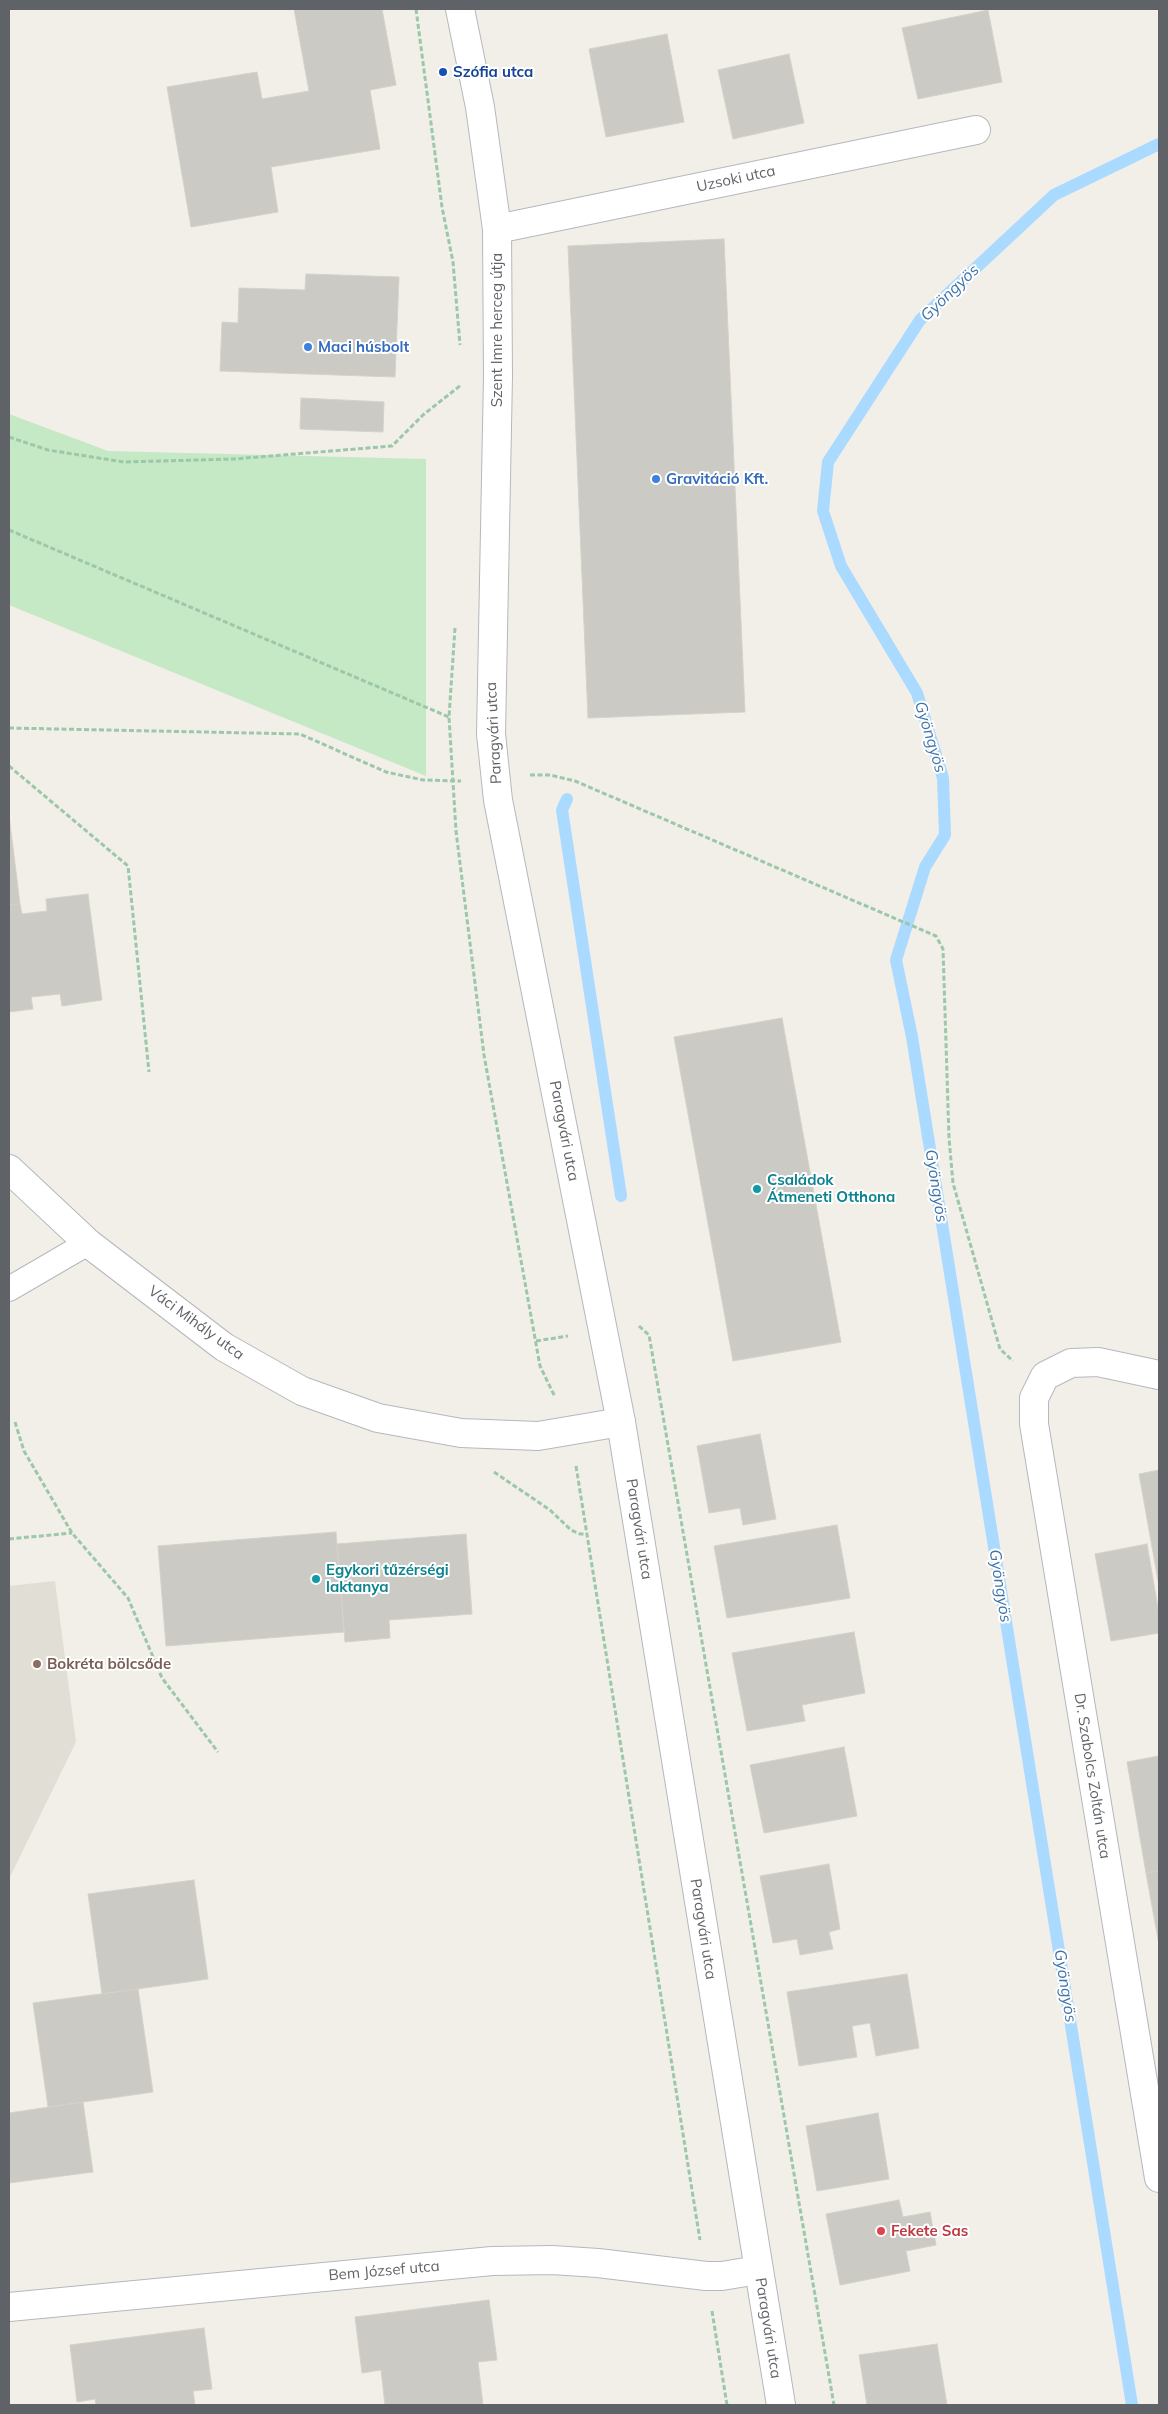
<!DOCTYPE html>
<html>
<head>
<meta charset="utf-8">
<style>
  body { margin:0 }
  #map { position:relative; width:1168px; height:2414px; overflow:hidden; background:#f1efe8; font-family:Mulish,sans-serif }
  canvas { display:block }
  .frame { position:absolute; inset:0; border:10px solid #5f6368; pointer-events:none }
</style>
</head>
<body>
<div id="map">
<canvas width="1168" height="2414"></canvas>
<div class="frame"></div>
</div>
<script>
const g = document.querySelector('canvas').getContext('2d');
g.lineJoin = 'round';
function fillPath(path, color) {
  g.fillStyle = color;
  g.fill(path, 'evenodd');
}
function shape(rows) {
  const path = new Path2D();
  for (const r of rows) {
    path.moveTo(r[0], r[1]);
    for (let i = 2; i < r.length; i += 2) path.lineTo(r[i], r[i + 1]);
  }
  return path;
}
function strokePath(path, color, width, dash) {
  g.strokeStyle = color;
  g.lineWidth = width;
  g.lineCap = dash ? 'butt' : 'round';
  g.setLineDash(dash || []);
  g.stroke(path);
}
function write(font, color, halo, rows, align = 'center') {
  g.font = font + ' Mulish,sans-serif';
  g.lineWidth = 4;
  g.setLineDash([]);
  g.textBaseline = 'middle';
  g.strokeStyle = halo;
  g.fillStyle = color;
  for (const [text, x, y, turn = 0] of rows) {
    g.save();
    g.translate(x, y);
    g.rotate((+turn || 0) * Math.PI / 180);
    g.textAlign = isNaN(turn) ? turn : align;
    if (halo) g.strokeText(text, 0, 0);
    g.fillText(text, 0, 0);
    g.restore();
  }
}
fillPath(shape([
  [55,1581,76,1742,9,1879,9,1586]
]), '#e1ded6');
fillPath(shape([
  [9,414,108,451,426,459,426,776,9,605]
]), '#c5e8c5');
strokePath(shape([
  [567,799,562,810,621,1196],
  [1132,2405,912,1037,896,960,925,867,945,835,943,778,917,693,841,566,823,511,828,462,920,320,1054,195,1159,144]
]), '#aadaff', 12);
const building = shape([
  [294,9,382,9,396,85,370,90,380,149,271,167,278,212,191,227,167,87,257,72,262,99,309,91,294,9],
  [988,10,1002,82,918,99,902,28,988,10],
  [667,34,684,122,606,137,589,49,667,34],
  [789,54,804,123,733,139,718,70,789,54],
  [724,239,745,712,588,718,568,246,724,239],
  [306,274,399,277,395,377,220,371,222,322,238,323,239,288,305,290,306,274],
  [301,398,384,402,383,432,300,429,301,398],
  [9,815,20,904,9,905,9,815],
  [88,894,102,1000,62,1006,60,994,31,997,33,1009,9,1012,9,905,20,904,22,914,47,911,46,899,88,894],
  [782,1018,841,1342,733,1361,674,1037,782,1018],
  [760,1434,776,1519,743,1525,740,1508,709,1513,697,1446,760,1434],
  [1159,1470,1159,1586,1139,1474,1159,1470],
  [837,1525,850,1598,727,1618,714,1546,837,1525],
  [336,1532,344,1632,166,1646,158,1546,336,1532],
  [466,1534,472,1614,389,1620,390,1638,345,1642,337,1544,466,1534],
  [1147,1544,1159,1614,1159,1633,1111,1641,1095,1554,1147,1544],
  [854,1632,865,1693,802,1705,805,1721,747,1731,732,1653,854,1632],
  [844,1747,857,1816,764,1833,750,1765,844,1747],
  [1159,1756,1159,1871,1146,1873,1127,1762,1159,1756],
  [829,1864,840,1929,829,1932,833,1949,800,1955,797,1939,773,1943,760,1876,829,1864],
  [1159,1871,1159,1945,1146,1873,1159,1871],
  [194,1880,208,1979,102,1994,88,1894,194,1880],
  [907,1974,919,2048,876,2056,870,2023,852,2026,857,2057,799,2066,787,1992,907,1974],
  [138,1989,153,2092,48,2107,33,2003,138,1989],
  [83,2102,93,2172,9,2183,9,2113,83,2102],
  [878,2113,889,2179,817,2191,806,2126,878,2113],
  [899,2200,903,2217,930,2212,936,2245,906,2251,910,2271,840,2285,826,2214,899,2200],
  [489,2300,497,2360,478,2362,483,2405,385,2405,381,2370,362,2373,355,2317,489,2300],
  [204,2328,212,2389,193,2391,195,2405,96,2405,95,2399,77,2402,70,2345,204,2328],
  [937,2344,947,2405,867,2405,859,2355,937,2344]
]);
fillPath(building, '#cccac5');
strokePath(building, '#d6d1c6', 1);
const service = shape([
  [9,1289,88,1243]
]);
const minor = shape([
  [497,229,976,130],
  [9,1169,88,1243,224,1347,302,1391,378,1418,461,1433,538,1436,621,1422],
  [1159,1375,1098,1362,1071,1363,1045,1376,1034,1398,1034,1424,1159,2178],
  [9,2307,492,2261,552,2260,598,2263,706,2276,722,2276,758,2270]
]);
const tertiary = shape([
  [460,9,480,107,497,229,498,376,491,734,498,800,621,1422,781,2405]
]);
strokePath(service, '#b5b8bc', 26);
strokePath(minor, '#b5b8bc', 30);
strokePath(tertiary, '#b5b8bc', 30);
strokePath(shape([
  [416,9,442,207,453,262,460,345],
  [9,437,48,450,124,462,234,459,392,446,423,415,461,385],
  [9,530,449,717],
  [455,628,449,717,456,831,484,1055,540,1366,555,1397],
  [9,728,300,734,386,772,423,780,461,781],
  [9,766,128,866,149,1072],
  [530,775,550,775,575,781,936,936,943,949,949,1138,953,1183,1000,1349,1013,1361],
  [639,1326,649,1335,834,2405],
  [536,1341,568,1336],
  [15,1422,24,1451,72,1533,128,1598,162,1678,218,1752],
  [576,1466,700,2240],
  [494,1472,550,1510,571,1530,580,1534,587,1534],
  [9,1539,72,1533],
  [712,2311,727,2405]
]), '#9cc7a9', 3, [5, 2.5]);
strokePath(service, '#fff', 24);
strokePath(minor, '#fff', 28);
strokePath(tertiary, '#fff', 28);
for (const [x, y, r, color] of [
  [443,72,5,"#1a4fb4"],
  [308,347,5,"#3f7fe0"],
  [656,479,5,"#3f7fe0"],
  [757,1189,5,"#0f9aa8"],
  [316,1579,5,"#0f9aa8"],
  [37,1664,5,"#8d6e63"],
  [881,2231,5,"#e0444e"]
]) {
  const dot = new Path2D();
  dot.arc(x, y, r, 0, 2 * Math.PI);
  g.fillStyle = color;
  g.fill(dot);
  strokePath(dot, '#fff', 2);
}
write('bold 15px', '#164399', '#fff', [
  ["Szófia utca",453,72]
], 'left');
write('15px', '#5f6368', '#fff', [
  ["Uzsoki utca",736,179,-12],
  ["Szent Imre herceg útja",497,330,-90],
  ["Paragvári utca",494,733,-93],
  ["Paragvári utca",564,1131,79],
  ["Váci Mihály utca",196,1323,36],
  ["Paragvári utca",639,1529,81],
  ["Dr. Szabolcs Zoltán utca",1092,1776,81],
  ["Paragvári utca",703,1929,81],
  ["Bem József utca",384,2271,-5],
  ["Paragvári utca",768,2328,81]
]);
write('bold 15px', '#366cbe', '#fff', [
  ["Maci húsbolt",318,347],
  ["Gravitáció Kft.",666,479]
], 'left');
write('bold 15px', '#0d838f', '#fff', [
  ["Családok",767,1180],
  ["Átmeneti Otthona",767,1197],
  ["Egykori tűzérségi",326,1570],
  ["laktanya",326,1587]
], 'left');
write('bold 15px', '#785e54', '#fff', [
  ["Bokréta bölcsőde",47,1664]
], 'left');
write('bold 15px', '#be3a42', '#fff', [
  ["Fekete Sas",891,2231]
], 'left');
write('italic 16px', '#4174aa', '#fff', [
  ["Gyöngyös",950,293,-44],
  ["Gyöngyös",930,737,73],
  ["Gyöngyös",936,1186,81],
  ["Gyöngyös",1000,1586,81],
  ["Gyöngyös",1065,1986,81]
]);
</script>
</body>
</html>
